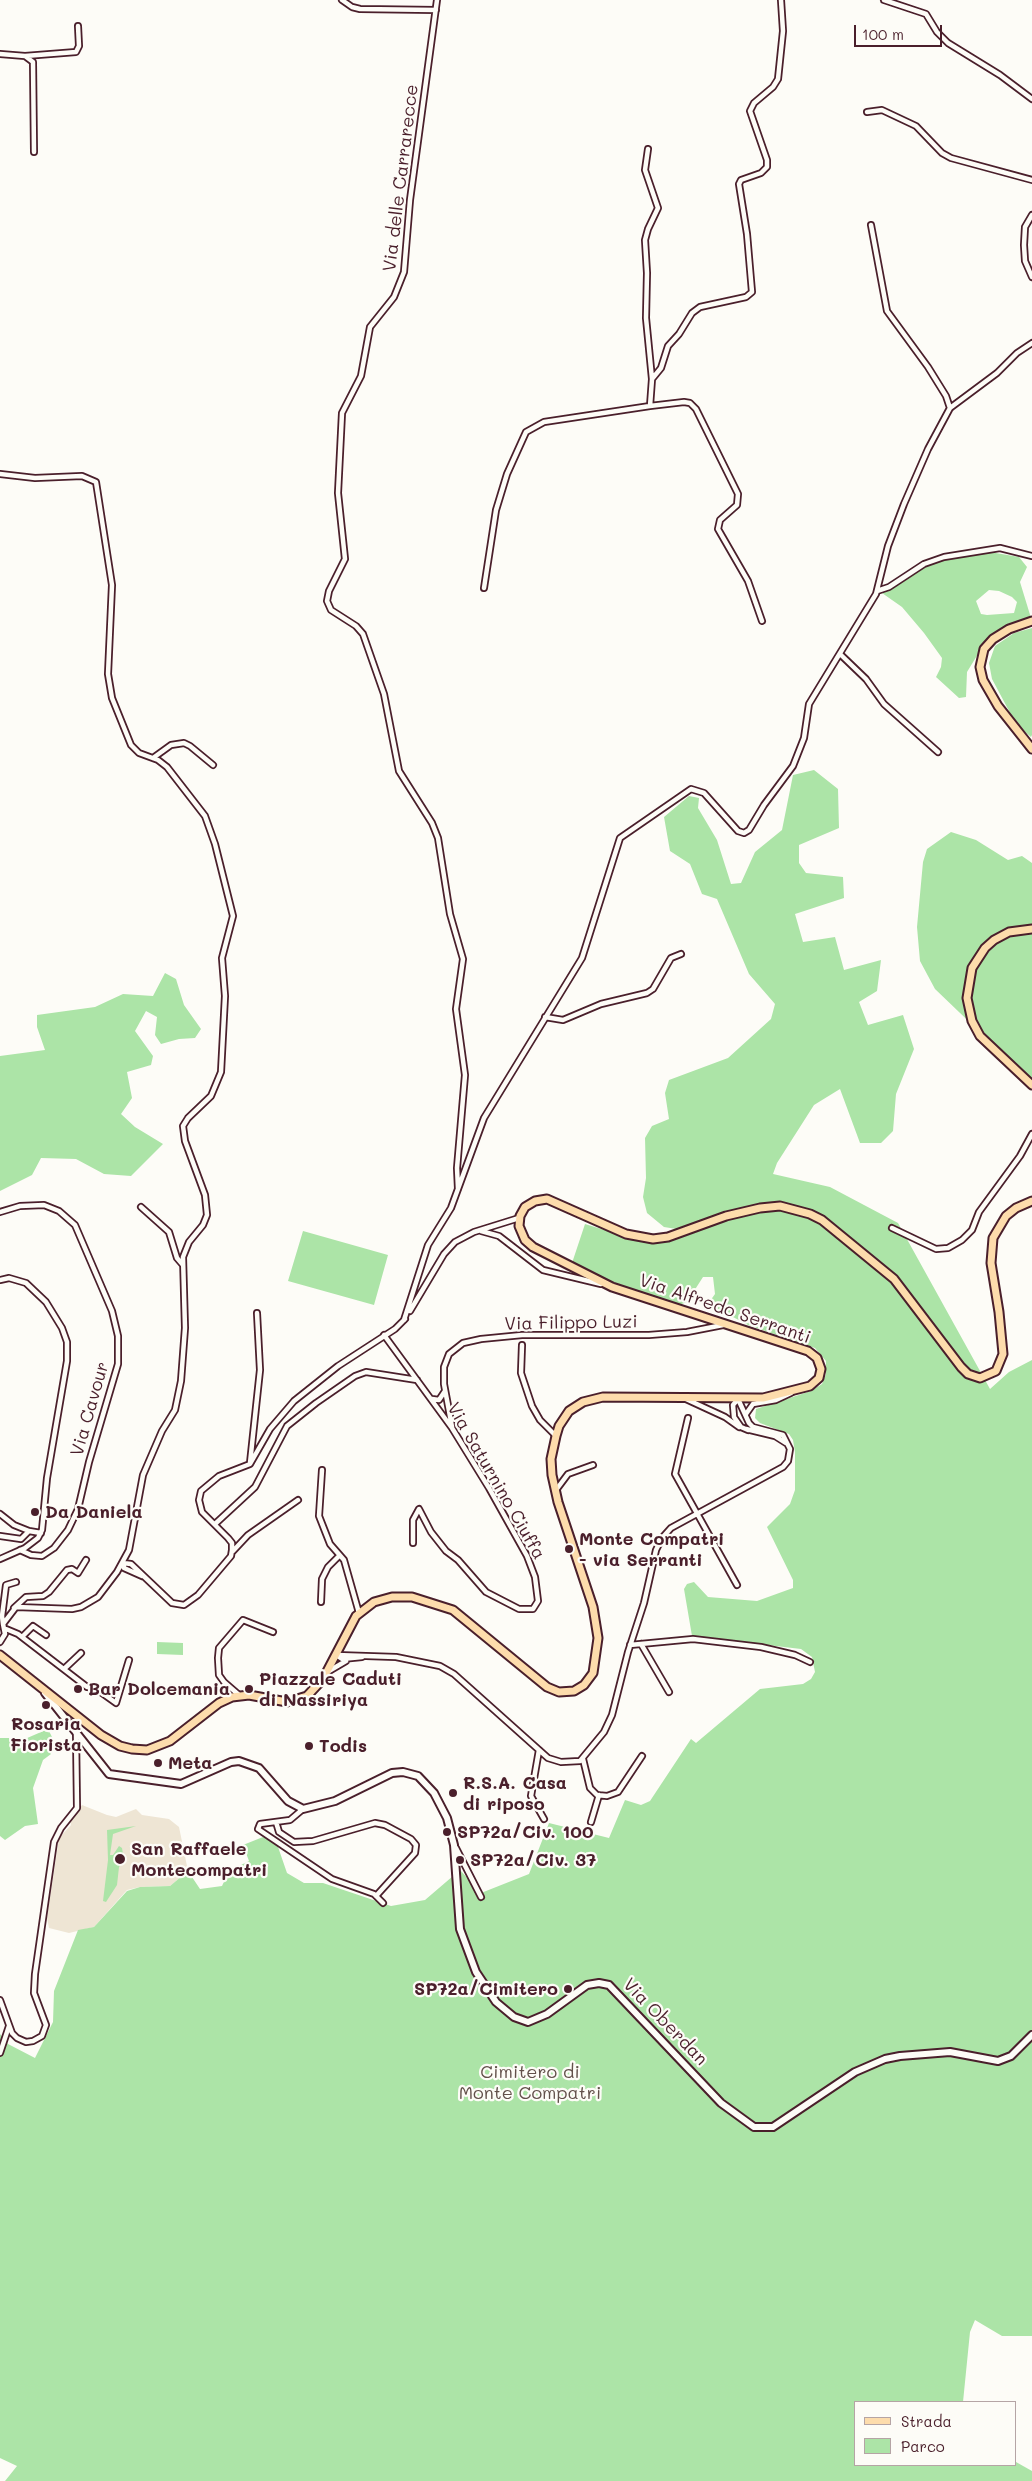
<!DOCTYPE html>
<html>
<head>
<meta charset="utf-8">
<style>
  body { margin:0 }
  #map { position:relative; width:1032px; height:2481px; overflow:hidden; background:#fdfcf7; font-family:Mali,sans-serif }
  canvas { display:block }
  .legend { position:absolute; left:854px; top:2401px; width:162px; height:65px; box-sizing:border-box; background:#fdfcf7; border:1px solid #b5a4a5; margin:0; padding:6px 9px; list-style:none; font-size:15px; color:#4a1f2b }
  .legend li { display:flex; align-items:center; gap:10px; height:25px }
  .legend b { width:25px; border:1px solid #b5a4a5 }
  .scale { position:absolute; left:854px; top:25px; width:88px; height:22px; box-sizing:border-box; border:2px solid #4a1f2b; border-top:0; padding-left:6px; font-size:15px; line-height:18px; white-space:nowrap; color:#4a1f2b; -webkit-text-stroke:4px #fdfcf7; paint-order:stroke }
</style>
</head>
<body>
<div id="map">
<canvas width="1032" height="2481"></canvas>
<ul class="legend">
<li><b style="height:6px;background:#fddcac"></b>Strada</li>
<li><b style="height:14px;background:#ace4a7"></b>Parco</li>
</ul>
<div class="scale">100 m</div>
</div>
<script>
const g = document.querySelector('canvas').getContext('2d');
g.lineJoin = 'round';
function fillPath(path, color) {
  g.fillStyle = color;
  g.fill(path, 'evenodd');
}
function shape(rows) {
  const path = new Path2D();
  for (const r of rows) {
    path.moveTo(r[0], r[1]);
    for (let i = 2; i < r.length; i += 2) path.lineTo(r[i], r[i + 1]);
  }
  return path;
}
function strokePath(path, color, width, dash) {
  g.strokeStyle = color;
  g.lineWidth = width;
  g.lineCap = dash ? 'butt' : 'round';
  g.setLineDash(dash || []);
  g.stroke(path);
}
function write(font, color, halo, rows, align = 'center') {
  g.font = font + ' Mali,sans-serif';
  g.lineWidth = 4.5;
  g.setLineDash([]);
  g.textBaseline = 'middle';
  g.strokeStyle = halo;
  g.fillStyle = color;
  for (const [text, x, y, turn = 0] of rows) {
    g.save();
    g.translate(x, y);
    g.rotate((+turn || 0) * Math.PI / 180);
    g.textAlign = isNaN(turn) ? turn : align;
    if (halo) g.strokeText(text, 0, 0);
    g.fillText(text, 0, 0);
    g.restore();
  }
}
fillPath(shape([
  [82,1805,107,1815,116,1817,136,1809,142,1815,169,1819,179,1827,188,1871,170,1886,140,1887,127,1890,94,1927,69,1933,49,1928,47,1918,59,1838,71,1825,70,1821]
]), '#eee5d4');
fillPath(shape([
  [990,552,1019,557,1027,567,1020,582,1031,618,1003,627,989,636,967,672,966,697,959,698,936,677,941,667,942,658,924,633,902,607,882,593,930,563,956,555],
  [989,590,999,591,1012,597,1017,602,1014,613,987,615,981,614,976,601],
  [1032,628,1032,735,1031,737,1016,724,992,679,989,663,995,646,1014,633],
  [814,770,838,789,839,828,799,845,799,863,806,873,843,877,844,898,795,914,803,942,835,937,844,970,881,960,877,991,859,1002,868,1025,903,1015,914,1049,896,1094,893,1131,881,1143,860,1143,840,1089,814,1105,777,1163,773,1174,830,1187,898,1223,990,1389,1009,1372,1032,1360,1032,2336,1002,2336,975,2320,970,2332,963,2402,856,2402,856,2465,1016,2465,1016,2462,1032,2471,1032,2481,5,2481,17,2466,0,2458,0,2034,8,2044,35,2058,53,2022,54,1991,78,1930,94,1927,127,1891,140,1887,170,1886,188,1871,200,1889,222,1886,229,1871,249,1861,243,1845,263,1837,277,1844,287,1873,304,1883,323,1883,391,1906,425,1900,460,1870,481,1893,529,1874,549,1823,609,1838,625,1800,641,1805,650,1801,691,1739,696,1743,760,1689,803,1684,811,1679,815,1672,812,1657,801,1649,692,1636,684,1589,687,1584,694,1582,708,1597,757,1601,793,1588,793,1580,767,1527,790,1504,795,1490,795,1452,793,1440,789,1434,760,1423,755,1418,756,1409,811,1391,822,1384,826,1374,826,1361,815,1348,748,1325,718,1309,710,1301,715,1294,713,1277,703,1277,687,1302,679,1305,610,1282,572,1263,585,1224,637,1240,657,1241,689,1231,664,1227,647,1213,643,1197,646,1178,645,1138,652,1126,669,1119,665,1093,669,1080,728,1058,771,1019,775,1004,749,974,717,899,702,894,690,864,670,851,664,817,689,796,699,798,698,808,717,840,731,884,741,883,755,852,782,830,793,775],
  [951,832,976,840,1008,860,1022,856,1032,863,1032,1082,935,989,920,961,917,927,923,862,927,849],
  [165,973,176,979,184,1005,201,1029,195,1038,179,1039,161,1044,155,1035,157,1017,146,1011,135,1031,153,1056,151,1065,127,1072,132,1098,121,1114,135,1127,163,1144,131,1176,104,1174,76,1159,41,1158,32,1175,0,1191,0,1056,45,1050,37,1027,37,1015,95,1007,123,994,153,996],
  [303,1231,388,1255,374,1305,288,1281],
  [157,1642,183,1643,183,1655,157,1654],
  [48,1729,54,1741,46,1746,51,1754,43,1760,33,1788,38,1824,25,1826,5,1840,0,1836,0,1738,9,1738,11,1745],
  [136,1826,113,1834,110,1855,113,1855,119,1846,122,1848,124,1860,119,1867,117,1885,106,1902,103,1901,108,1860,107,1830]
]), '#ace4a7');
const street = shape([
  [342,0,352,7,360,9,436,10],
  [437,0,410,200,404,272,394,297,370,327,361,376,342,413,338,493,345,559,329,591,327,601,331,610,356,626,363,634,384,694,399,771,432,823,438,838,450,914,463,959,456,1009,465,1075,457,1168,458,1189],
  [884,0,926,14,937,32,948,43,1000,75,1032,99],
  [0,54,25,56,33,62,34,152],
  [25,56,76,52,79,46,78,26],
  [867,112,882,110,916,126,942,153,951,158,1032,180],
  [648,149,645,170,658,208,648,229,645,240,647,273,646,318,652,379],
  [1032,215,1025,227,1024,245,1025,261,1032,277],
  [871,225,887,311,928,367,946,396,950,408],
  [0,474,35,478,82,476,96,482,112,585,108,674,112,698,131,745,139,753,158,760,167,767,205,816,215,844,233,916,222,958,225,996,221,1072,211,1096,188,1118,183,1126,185,1141,205,1195,207,1215,203,1225,189,1242,183,1257,185,1328,181,1381,175,1410,162,1431,143,1475,129,1550,117,1572,98,1597,81,1607,72,1609,16,1607,3,1624,5,1634,0,1642],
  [484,588,496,510,507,474,526,432,544,422,650,406],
  [877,591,889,587,924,564,944,557,1000,548,1032,556],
  [762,621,748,581,718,529,720,520,737,505,738,494,696,409,690,403,684,402,650,406,652,379,661,368,668,346,679,334,692,313,700,307,746,297,752,292,747,234,739,184,741,180,761,173,767,167,767,160,750,111,754,103,773,87,778,79,783,31,781,0],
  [840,654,866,679,884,704,938,752],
  [153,758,171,745,184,743,190,746,213,765],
  [545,1017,563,1020,601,1004,647,993,653,989,671,958,681,954],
  [141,1207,169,1232,177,1258,183,1265],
  [0,1212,20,1206,44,1205,59,1211,75,1225,112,1311,118,1336,118,1364,89,1462,78,1509,68,1530,54,1548,42,1556,31,1555,20,1550],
  [892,1228,936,1249,948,1248,962,1240,972,1230,979,1212,1020,1156,1032,1134],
  [481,1231,499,1236,543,1270,601,1284],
  [0,1280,9,1278,26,1283,46,1302,62,1328,67,1342,67,1361,47,1478,42,1530,38,1538,25,1548,0,1559],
  [410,1311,444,1254,455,1242,474,1232,519,1218],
  [404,1320,428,1245,451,1208,484,1118,582,958,620,838,691,789,704,793,738,831,744,833,749,830,764,805,793,766,804,738,809,704,876,594,888,546,904,504,928,449,950,408,997,373,1017,353,1032,343],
  [384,1335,452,1428,489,1488,527,1556,535,1577,538,1601,533,1609,519,1609,486,1592,458,1560,446,1551,431,1532,419,1509,413,1520,413,1543],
  [522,1345,521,1373,532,1406,540,1420,556,1436],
  [432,1399,439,1400,445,1391],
  [686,1399,725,1417,739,1427],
  [746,1414,753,1404,776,1400,791,1393],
  [688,1418,675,1474,737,1585],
  [452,1427,444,1384,444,1367,449,1354,463,1343,481,1339,522,1335,649,1335,687,1332,723,1325],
  [746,1429,775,1436,786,1443],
  [250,1463,260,1370,257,1313],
  [322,1470,319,1516,330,1544,344,1560,359,1613],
  [556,1490,568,1474,593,1465],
  [0,1514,14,1525,29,1531],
  [215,1524,255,1487,287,1426,316,1403,355,1376,366,1372,417,1380],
  [0,1536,21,1539,29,1531,41,1533],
  [233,1551,248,1535,298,1500],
  [142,1576,124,1568,123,1563,131,1564,172,1603,184,1605,198,1595,231,1556,232,1550,232,1543,228,1538,202,1512,199,1500,201,1491,219,1476,250,1464,270,1429,294,1401,338,1366,395,1329,405,1319],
  [321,1602,322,1579,328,1567,339,1556],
  [14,1608,26,1597,43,1596,49,1592,67,1570,72,1569,78,1573,86,1560],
  [3,1624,2,1616,6,1585,16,1582],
  [6,1629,18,1634,87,1687,95,1688,116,1703,129,1660],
  [22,1637,33,1626,46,1635],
  [641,1644,669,1692],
  [630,1645,693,1639,761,1647,795,1655,810,1662],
  [336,1655,396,1657,440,1666,454,1674,548,1758,561,1762,580,1761,604,1732,612,1715,628,1652,644,1603,656,1550,662,1538,671,1528,783,1467,788,1461,790,1449,783,1435,753,1427,749,1423,738,1399,733,1405,734,1417,741,1427,748,1430],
  [336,1655,342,1659,362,1657],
  [64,1669,81,1653],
  [329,1671,346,1661],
  [239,1695,224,1682,219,1675,218,1658,219,1648,243,1620,273,1632],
  [539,1750,531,1796,544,1819],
  [583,1759,590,1788,597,1795,607,1796,618,1792,642,1756],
  [303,1809,290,1820,260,1824,258,1829,332,1879,374,1894,383,1903],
  [276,1822,279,1832,294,1842,313,1841,375,1823,385,1825,411,1839,416,1845,415,1853,376,1896],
  [591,1822,599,1795],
  [456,1848,481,1897],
  [0,2000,12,2033,17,2038,26,2042,33,2041,42,2036,46,2025,34,1993,35,1974,54,1842,61,1828,77,1808,76,1732],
  [0,2053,9,2026]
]);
const secondary = shape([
  [45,1693,109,1774,181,1784,231,1762,239,1761,259,1768,288,1801,303,1809,335,1801,392,1773,403,1772,418,1776,434,1793,447,1818,454,1845,460,1929,476,1972,496,2002,514,2017,528,2022,547,2014,587,1985,599,1983,609,1985,721,2103,754,2127,773,2127,855,2072,885,2059,900,2056,950,2052,998,2061,1011,2056,1032,2035]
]);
const primary = shape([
  [1032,621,1009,629,993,639,984,649,980,667,983,680,998,706,1032,749],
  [1032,929,1009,932,994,940,985,948,972,968,967,998,972,1021,980,1036,1032,1085],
  [0,1655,101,1735,120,1746,132,1749,147,1750,170,1741,219,1703,232,1697,249,1695,287,1702,307,1696,323,1679,356,1616,374,1602,392,1597,412,1597,453,1610,547,1687,559,1692,574,1691,584,1685,593,1673,598,1638,593,1607,558,1502,552,1475,551,1459,556,1436,559,1426,569,1411,583,1402,603,1397,763,1398,810,1386,819,1378,821,1369,817,1358,808,1351,612,1287,533,1247,525,1240,519,1226,520,1216,525,1207,535,1201,547,1199,626,1234,653,1239,668,1237,726,1216,760,1208,780,1206,810,1214,822,1220,894,1279,961,1367,968,1374,980,1378,996,1371,1003,1354,999,1312,991,1263,993,1238,1006,1216,1016,1208,1032,1201]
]);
strokePath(street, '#4a1f2b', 8);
strokePath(secondary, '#4a1f2b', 10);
strokePath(primary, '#4a1f2b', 11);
strokePath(street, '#fdfcf7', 4.5);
strokePath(secondary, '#fdfcf7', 6);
strokePath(primary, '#fddcac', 7);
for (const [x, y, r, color] of [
  [35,1512,5,"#4a1f2b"],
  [569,1549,5,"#4a1f2b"],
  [78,1689,5,"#4a1f2b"],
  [249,1689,5,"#4a1f2b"],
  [46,1705,5,"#4a1f2b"],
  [309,1746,5,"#4a1f2b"],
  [158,1763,5,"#4a1f2b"],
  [453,1793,5,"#4a1f2b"],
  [447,1832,5,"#4a1f2b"],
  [120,1859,6,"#4a1f2b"],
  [460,1860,5,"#4a1f2b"],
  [568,1989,5,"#4a1f2b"]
]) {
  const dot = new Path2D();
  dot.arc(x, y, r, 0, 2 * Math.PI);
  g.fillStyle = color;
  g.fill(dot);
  strokePath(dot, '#fdfcf7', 2);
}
write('18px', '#4a1f2b', '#fdfcf7', [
  ["Via delle Carrarecce",401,178,-83],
  ["Via Alfredo Serranti",725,1309,19],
  ["Via Filippo Luzi",571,1323,-1],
  ["Via Cavour",90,1409,-74],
  ["Via Saturnino Ciuffa",496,1481,60],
  ["Via Oberdan",665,2022,46]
]);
write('bold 18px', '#4a1f2b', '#fdfcf7', [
  ["Da Daniela",45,1512],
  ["Monte Compatri",579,1539],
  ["- via Serranti",579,1560],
  ["Piazzale Caduti",259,1679],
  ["di Nassiriya",259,1700],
  ["Bar Dolcemania",88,1689],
  ["Rosaria",46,1724,"center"],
  ["Fiorista",46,1745,"center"],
  ["Todis",319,1746],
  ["Meta",168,1763],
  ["R.S.A. Casa",463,1783],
  ["di riposo",463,1804],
  ["SP72a/Civ. 100",457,1832],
  ["San Raffaele",131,1849],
  ["Montecompatri",131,1870],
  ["SP72a/Civ. 37",470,1860],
  ["SP72a/Cimitero",558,1989,"right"]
], 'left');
write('18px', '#62504a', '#fdfcf7', [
  ["Cimitero di",530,2072],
  ["Monte Compatri",530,2093]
]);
</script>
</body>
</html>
